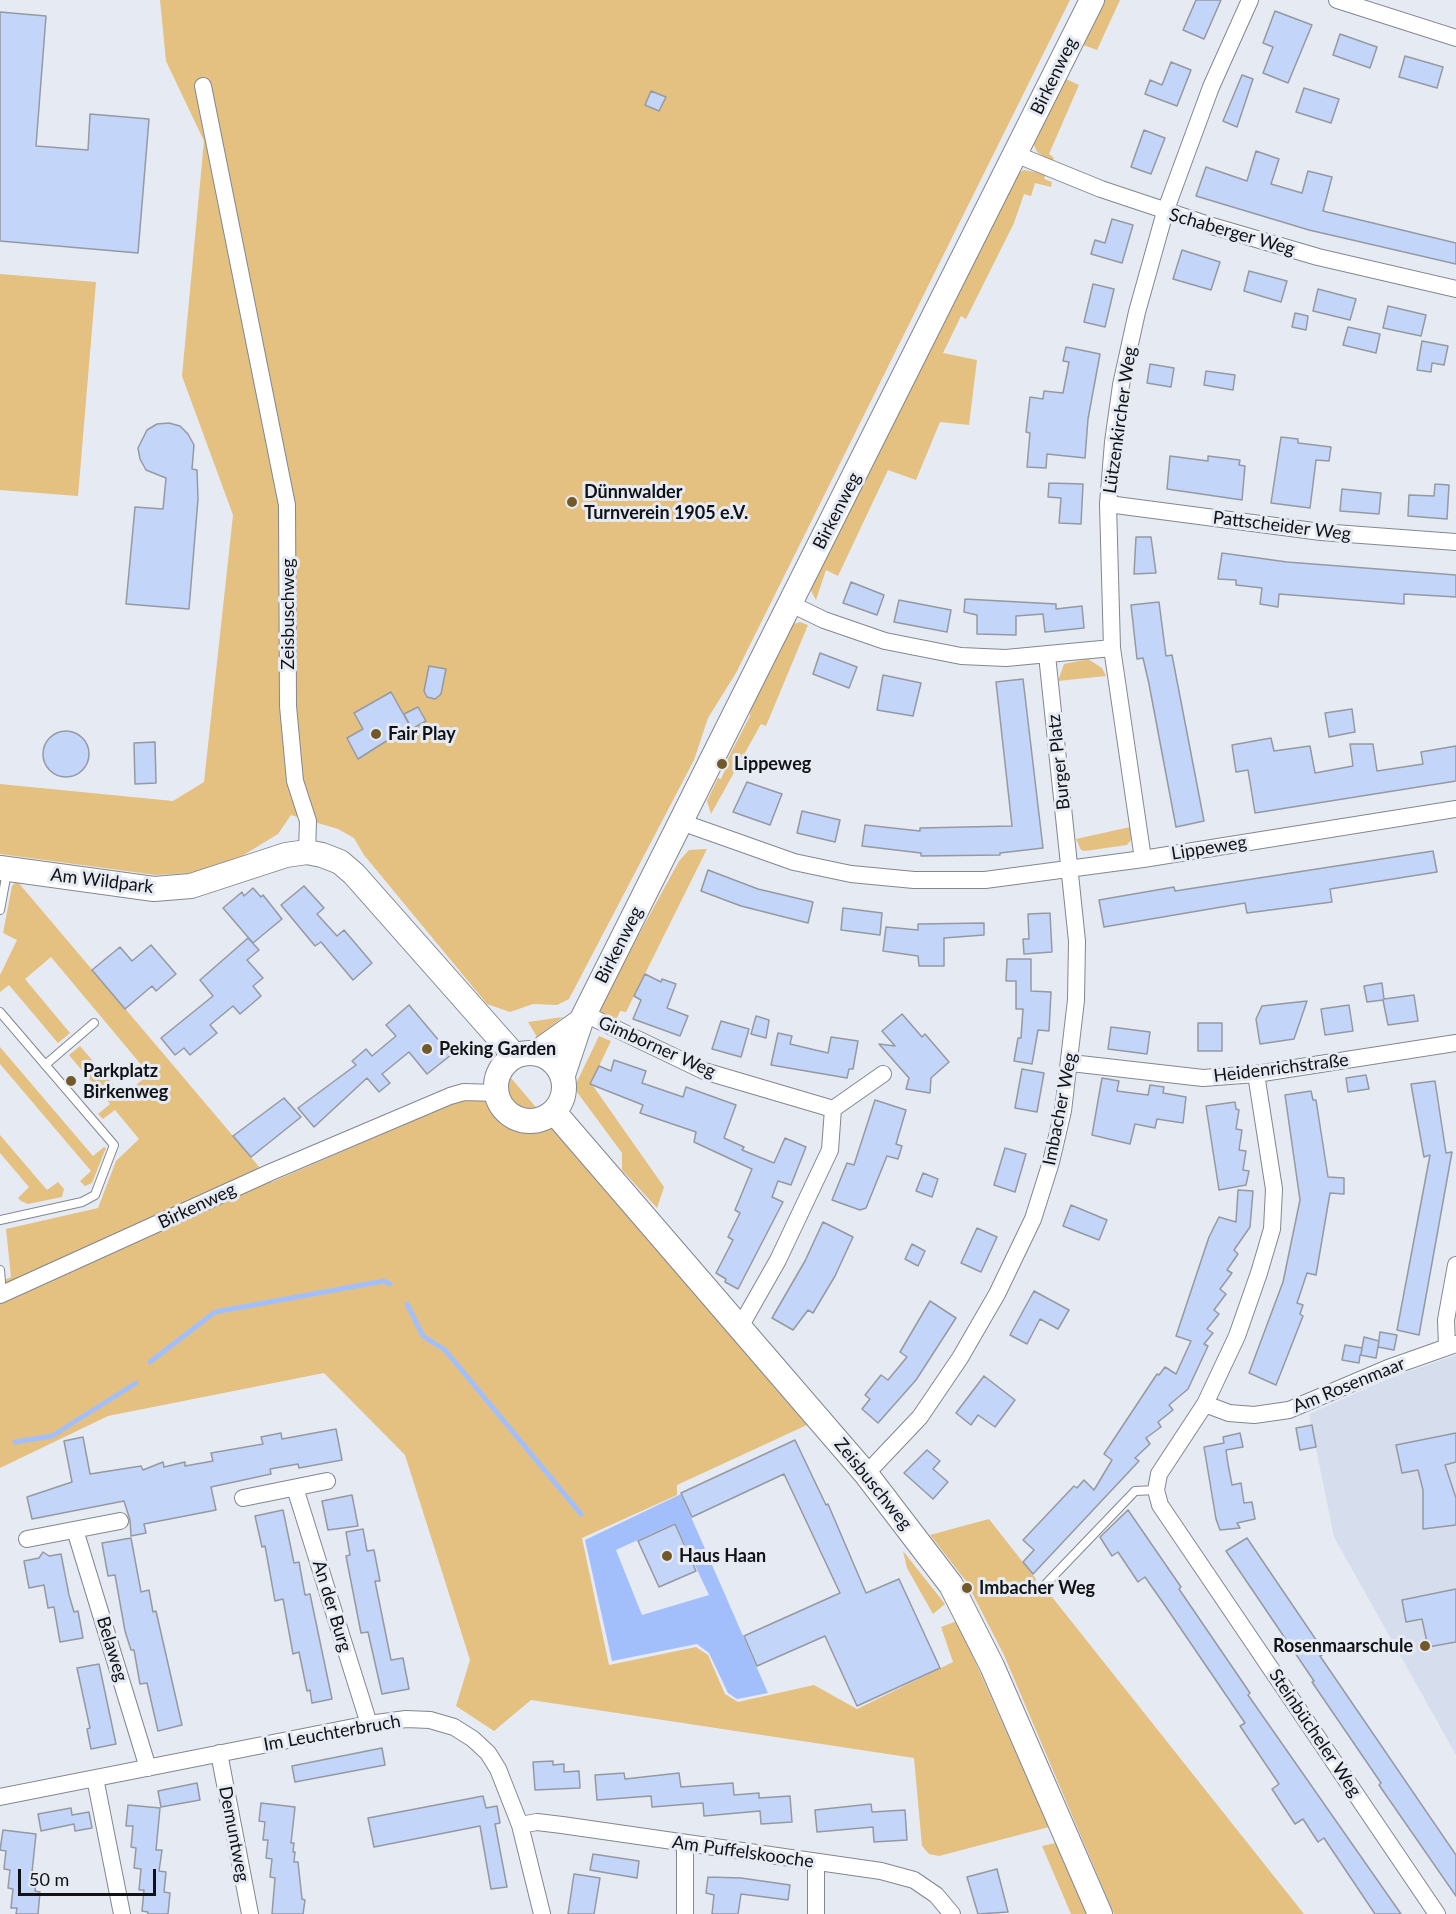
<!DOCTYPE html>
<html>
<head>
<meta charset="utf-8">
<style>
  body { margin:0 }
  #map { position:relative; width:1456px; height:1914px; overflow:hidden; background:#e6eaf3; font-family:Lato,sans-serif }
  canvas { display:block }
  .scale { position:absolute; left:18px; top:1869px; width:138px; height:27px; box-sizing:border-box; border:3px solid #111215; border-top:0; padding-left:8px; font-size:18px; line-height:21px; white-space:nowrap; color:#111215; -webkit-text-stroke:4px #e6eaf3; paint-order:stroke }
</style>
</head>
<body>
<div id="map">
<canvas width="1456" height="1914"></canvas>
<div class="scale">50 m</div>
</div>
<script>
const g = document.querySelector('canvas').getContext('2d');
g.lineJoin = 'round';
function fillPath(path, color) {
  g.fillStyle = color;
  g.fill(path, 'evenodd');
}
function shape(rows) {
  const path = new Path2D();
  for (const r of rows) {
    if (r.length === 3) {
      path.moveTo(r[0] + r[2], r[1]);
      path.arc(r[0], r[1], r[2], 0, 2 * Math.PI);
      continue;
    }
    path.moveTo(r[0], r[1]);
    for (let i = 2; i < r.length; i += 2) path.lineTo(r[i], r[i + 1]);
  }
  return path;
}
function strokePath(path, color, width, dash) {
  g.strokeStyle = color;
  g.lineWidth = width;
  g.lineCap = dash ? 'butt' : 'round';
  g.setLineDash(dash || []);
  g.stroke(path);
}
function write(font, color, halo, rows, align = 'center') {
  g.font = font + ' Lato,sans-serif';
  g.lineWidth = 6;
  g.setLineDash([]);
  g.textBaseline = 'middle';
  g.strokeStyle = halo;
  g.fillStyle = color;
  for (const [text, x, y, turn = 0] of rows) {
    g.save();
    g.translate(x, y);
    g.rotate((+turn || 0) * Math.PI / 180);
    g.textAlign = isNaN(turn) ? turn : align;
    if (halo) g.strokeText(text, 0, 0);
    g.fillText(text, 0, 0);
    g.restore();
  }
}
fillPath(shape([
  [1456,1355,1456,1755,1334,1537,1309,1414,1390,1378]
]), '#d6dded');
fillPath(shape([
  [160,0,1070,0,736,673,708,718,694,760,569,999,557,1005,533,1004,510,1012,487,1004,364,855,354,838,338,829,291,815,278,834,242,856,192,873,156,875,0,854,0,784,173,801,204,782,233,515,182,376,204,141,166,61],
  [1101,0,1120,0,1097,50,1083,45,1066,79,1079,85,1049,154,1054,158,1052,162,1037,152,1033,143],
  [1024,170,1046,174,1044,179,1052,182,1051,187,1035,183,1031,196,1024,194,1014,223,966,319,961,316,943,353,977,360,969,425,940,422,916,480,888,470,838,576,826,570,816,600,809,587,1014,176],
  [0,274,96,282,78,496,0,490],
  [800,622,808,625,766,726,761,724,711,814,707,801,718,778,721,779,725,770,723,768,750,716,749,707,791,625],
  [1088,659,1102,668,1106,676,1058,681,1064,664],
  [1130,827,1131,840,1127,845,1085,851,1081,850,1076,839],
  [707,849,626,1012,620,1011,613,1027,601,1021,599,1008,679,861,689,850],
  [17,881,272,1182,511,1078,807,1425,677,1485,677,1495,582,1538,609,1665,696,1647,708,1655,725,1694,738,1702,814,1685,857,1709,953,1662,941,1627,957,1621,1049,1827,939,1856,929,1854,922,1846,914,1758,531,1700,494,1731,456,1706,470,1660,405,1455,324,1373,108,1416,0,1468,0,1282,11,1277,6,1229,98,1208,116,1161,139,1139,115,1110,103,1119,98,1114,110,1104,69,1055,80,1046,123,1096,149,1074,51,957,25,979,70,1033,58,1043,9,985,0,992,0,975,17,940,3,933,12,886],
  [563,1017,537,1037,528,1022],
  [599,1036,611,1041,591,1083,664,1187,657,1208,622,1170,622,1153,574,1088],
  [0,1047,93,1156,104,1147,106,1148,92,1183,85,1186,80,1181,91,1171,0,1064],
  [0,1135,47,1190,58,1182,64,1189,62,1197,28,1204,21,1201,18,1198,29,1187,0,1153],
  [989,1519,1036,1579,1033,1591,1036,1594,1052,1597,1304,1914,1114,1914,1004,1655,966,1581,930,1535],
  [903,1551,945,1604,933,1614,907,1568],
  [1060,1842,1091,1914,1071,1914,1042,1846]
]), '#e4c181');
fillPath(shape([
  [681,1494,768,1693,737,1699,728,1693,709,1653,697,1644,612,1661,585,1540],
  [675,1523,709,1595,642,1615,616,1550]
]), '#a3bffb');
strokePath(shape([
  [407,1304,423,1336,445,1350,581,1514],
  [150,1362,215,1312,384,1281,390,1284],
  [15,1442,52,1436,136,1383]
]), '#a3bffb', 5);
const building = shape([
  [1196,0,1221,0,1204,39,1183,30,1196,0],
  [1275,11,1312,25,1288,83,1263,73,1273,47,1263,43,1275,11],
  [0,12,46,16,36,146,88,150,90,114,149,119,138,253,0,241,0,12],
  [1340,34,1377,47,1370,68,1333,55,1340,34],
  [1405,56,1443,67,1437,88,1399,77,1405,56],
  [1171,62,1191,70,1177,106,1145,94,1150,80,1162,85,1171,62],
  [1242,75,1253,79,1237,127,1223,121,1242,75],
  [1304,88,1339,99,1331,123,1296,112,1304,88],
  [651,91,666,97,659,111,645,105,651,91],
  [1144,130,1165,138,1151,174,1131,167,1144,130],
  [1256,151,1279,159,1271,184,1302,193,1308,171,1332,177,1323,211,1456,243,1456,264,1309,230,1196,196,1206,167,1247,181,1256,151],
  [1112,219,1133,225,1122,263,1091,254,1095,240,1105,243,1112,219],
  [1182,250,1220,262,1211,290,1173,279,1182,250],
  [1249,271,1287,281,1281,302,1244,291,1249,271],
  [1093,284,1114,289,1105,327,1084,322,1093,284],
  [1318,289,1356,299,1350,320,1313,311,1318,289],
  [1388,306,1426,315,1421,336,1383,328,1388,306],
  [1295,313,1308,316,1306,330,1292,327,1295,313],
  [1348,327,1380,334,1376,353,1343,345,1348,327],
  [1422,341,1448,346,1444,365,1432,363,1431,372,1417,370,1422,341],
  [1066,347,1100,354,1088,419,1085,458,1047,454,1046,468,1027,467,1030,433,1026,432,1030,397,1043,399,1044,391,1063,393,1069,362,1063,361,1066,347],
  [1150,364,1174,368,1171,387,1147,383,1150,364],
  [1206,371,1235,375,1233,390,1204,385,1206,371],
  [169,423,180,426,188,434,194,445,192,469,197,470,198,499,189,609,126,604,135,507,163,509,166,478,146,470,140,459,138,448,147,430,157,424,169,423],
  [1281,437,1298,439,1298,443,1331,447,1329,461,1316,460,1310,508,1271,503,1281,437],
  [1170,456,1208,461,1208,456,1240,460,1239,465,1245,466,1242,500,1167,489,1170,456],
  [1049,483,1083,484,1081,524,1059,523,1061,498,1048,497,1049,483],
  [1435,484,1449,485,1447,519,1408,516,1409,495,1434,496,1435,484],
  [1342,489,1381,493,1379,514,1340,511,1342,489],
  [1136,537,1151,537,1156,573,1134,574,1136,537],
  [1222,553,1287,562,1456,575,1456,597,1404,594,1404,604,1279,594,1278,607,1260,604,1262,588,1236,585,1236,580,1218,579,1222,553],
  [851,582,884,595,877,615,843,603,851,582],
  [965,599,1056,604,1056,609,1082,606,1084,628,1045,632,1043,614,1016,616,1016,635,977,634,977,615,964,612,965,599],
  [899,600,951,610,947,632,894,622,899,600],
  [1159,602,1166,656,1172,655,1204,821,1176,827,1149,684,1143,658,1137,659,1131,605,1159,602],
  [820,653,857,667,849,688,813,674,820,653],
  [429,666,446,669,441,694,435,699,427,697,424,691,429,666],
  [883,675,921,683,913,716,877,710,883,675],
  [1023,679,1043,848,1000,853,1000,855,921,856,921,853,862,846,865,825,920,831,920,828,1012,826,996,682,1023,679],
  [391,692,410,726,358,759,347,738,363,729,354,713,391,692],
  [418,707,426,721,412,729,404,714,418,707],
  [1352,709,1355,732,1329,737,1325,713,1352,709],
  [66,754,23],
  [1271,738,1274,751,1310,746,1315,773,1353,766,1350,744,1373,744,1377,771,1423,764,1421,752,1456,746,1456,781,1255,813,1248,770,1236,772,1232,745,1271,738],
  [155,742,156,783,135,784,134,743,155,742],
  [747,782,782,794,770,825,733,812,747,782],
  [802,811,840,820,835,842,797,833,802,811],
  [1433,851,1437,872,1330,889,1332,902,1247,913,1245,903,1104,927,1099,900,1174,887,1175,891,1433,851],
  [708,870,758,889,813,902,808,923,741,906,701,891,708,870],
  [304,886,324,908,317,914,337,936,344,930,372,963,353,980,321,942,315,946,281,905,304,886],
  [253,888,261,897,263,895,282,919,253,943,223,908,242,892,244,896,253,888],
  [843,908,882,913,880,935,841,930,843,908],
  [1050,913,1052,952,1024,954,1023,939,1029,939,1028,914,1050,913],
  [984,923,984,935,944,938,944,966,919,966,918,956,883,951,886,927,918,930,918,924,984,923],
  [248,938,259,950,247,960,263,978,253,986,261,996,240,1014,233,1006,210,1025,217,1033,190,1055,184,1048,175,1055,161,1038,213,996,200,980,248,938],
  [151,945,176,974,156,991,152,986,125,1009,92,970,120,947,132,961,151,945],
  [1007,959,1031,959,1031,991,1051,992,1049,1031,1038,1030,1032,1064,1014,1061,1018,1038,1021,1038,1023,1009,1016,1009,1016,981,1006,981,1007,959],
  [645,974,661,982,662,979,676,984,667,1008,688,1016,680,1036,633,1019,641,1000,634,996,645,974],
  [1382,983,1384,999,1414,995,1418,1021,1388,1025,1383,1000,1367,1002,1364,986,1382,983],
  [1307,1001,1294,1039,1260,1044,1256,1019,1262,1006,1307,1001],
  [409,1005,451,1055,427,1074,409,1052,382,1074,390,1083,379,1092,367,1078,314,1127,298,1108,356,1065,352,1061,366,1049,372,1056,396,1036,386,1025,409,1005],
  [1349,1005,1353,1031,1325,1035,1321,1009,1349,1005],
  [902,1014,922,1037,925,1034,949,1062,931,1078,930,1093,906,1089,909,1078,879,1044,895,1046,882,1031,902,1014],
  [756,1016,769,1020,766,1038,751,1034,756,1016],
  [721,1021,749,1029,741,1057,712,1049,721,1021],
  [1198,1023,1222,1023,1222,1051,1198,1051,1198,1023],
  [1111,1027,1150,1032,1147,1054,1108,1049,1111,1027],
  [778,1033,792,1036,790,1044,828,1053,831,1037,858,1041,853,1069,849,1069,847,1078,771,1065,778,1033],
  [614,1060,646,1071,642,1083,683,1097,686,1087,736,1105,724,1138,744,1147,742,1150,774,1163,785,1138,806,1147,791,1185,778,1181,772,1197,783,1202,738,1289,725,1282,726,1279,716,1273,733,1240,728,1237,740,1213,735,1210,752,1169,694,1142,696,1132,640,1113,643,1105,590,1084,599,1066,611,1071,614,1060],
  [1022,1069,1044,1073,1037,1112,1015,1108,1022,1069],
  [1366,1075,1369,1089,1348,1092,1346,1078,1366,1075],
  [1102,1078,1119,1081,1117,1091,1148,1095,1150,1085,1164,1087,1163,1093,1186,1097,1183,1123,1157,1119,1155,1128,1135,1124,1130,1144,1092,1135,1102,1078],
  [1435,1081,1446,1153,1452,1152,1419,1335,1397,1330,1430,1155,1424,1157,1411,1084,1435,1081],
  [1311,1091,1313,1100,1316,1100,1328,1177,1344,1178,1344,1194,1330,1193,1316,1275,1307,1273,1297,1303,1303,1305,1300,1314,1303,1316,1276,1385,1249,1373,1283,1282,1300,1200,1285,1095,1311,1091],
  [284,1098,301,1117,251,1157,233,1136,284,1098],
  [875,1100,906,1110,896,1144,902,1146,898,1159,887,1156,866,1208,860,1210,832,1200,847,1163,854,1165,875,1100],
  [1235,1102,1236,1109,1239,1110,1236,1129,1242,1130,1239,1150,1246,1151,1243,1170,1249,1171,1246,1185,1219,1190,1206,1106,1235,1102],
  [1005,1148,1026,1154,1015,1192,994,1185,1005,1148],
  [923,1173,938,1179,932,1197,916,1191,923,1173],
  [1238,1190,1253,1191,1250,1227,1234,1250,1238,1254,1227,1270,1232,1273,1220,1289,1226,1294,1214,1310,1219,1314,1207,1329,1213,1333,1204,1344,1208,1346,1188,1389,1169,1405,1173,1410,1158,1422,1161,1427,1146,1438,1150,1444,1135,1458,1139,1461,1033,1574,1023,1562,1034,1550,1023,1540,1074,1486,1077,1488,1084,1480,1094,1490,1112,1460,1104,1454,1157,1374,1159,1375,1165,1367,1176,1374,1191,1341,1176,1336,1209,1237,1219,1217,1236,1222,1238,1190],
  [1071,1205,1107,1220,1099,1240,1063,1226,1071,1205],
  [823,1222,853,1237,835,1276,813,1313,808,1310,793,1330,772,1318,805,1261,823,1222],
  [977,1228,997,1237,981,1272,961,1263,977,1228],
  [912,1244,925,1251,918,1266,905,1259,912,1244],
  [1034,1291,1069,1310,1058,1329,1040,1319,1027,1344,1010,1335,1034,1291],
  [930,1301,956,1318,916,1380,878,1423,862,1409,870,1399,865,1395,881,1375,888,1380,907,1357,900,1352,930,1301],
  [1380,1332,1397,1335,1394,1350,1378,1347,1380,1332],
  [1364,1337,1379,1341,1376,1358,1360,1355,1359,1363,1342,1360,1345,1345,1362,1348,1361,1354,1364,1337],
  [984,1376,1015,1400,995,1427,978,1415,971,1425,956,1413,984,1376],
  [1312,1425,1316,1447,1300,1450,1296,1428,1312,1425],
  [336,1429,342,1460,299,1468,298,1464,270,1469,271,1474,211,1487,216,1510,144,1524,146,1533,131,1536,130,1520,124,1501,32,1519,27,1497,72,1482,64,1441,83,1437,90,1474,141,1466,143,1470,163,1462,164,1467,185,1462,185,1466,213,1461,211,1453,263,1444,261,1437,281,1433,282,1439,336,1429],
  [1240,1433,1243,1447,1226,1450,1228,1464,1232,1485,1241,1483,1244,1503,1252,1502,1255,1519,1237,1523,1240,1528,1220,1530,1216,1519,1204,1447,1224,1443,1223,1437,1240,1433],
  [1456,1433,1456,1462,1445,1465,1456,1498,1456,1525,1423,1529,1423,1490,1418,1470,1402,1473,1396,1445,1456,1433],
  [795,1440,826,1505,828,1504,866,1593,899,1579,940,1668,857,1706,825,1636,757,1666,744,1636,840,1593,784,1474,692,1517,681,1493,795,1440],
  [927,1450,940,1461,933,1469,948,1482,933,1499,904,1473,927,1450],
  [352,1495,358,1526,328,1530,322,1501,352,1495],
  [283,1510,294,1563,299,1562,305,1595,310,1594,332,1699,312,1703,310,1690,307,1691,299,1652,293,1654,283,1599,275,1601,265,1546,262,1547,255,1516,283,1510],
  [1128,1510,1181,1587,1179,1589,1250,1693,1248,1695,1401,1914,1375,1914,1324,1838,1318,1842,1303,1819,1295,1824,1272,1789,1279,1784,1240,1726,1245,1723,1166,1607,1145,1577,1138,1582,1118,1552,1112,1556,1100,1537,1128,1510],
  [675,1524,696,1571,659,1587,638,1541,675,1524],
  [363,1529,367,1551,374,1550,380,1581,375,1581,391,1660,403,1658,409,1689,382,1694,368,1632,361,1633,346,1556,350,1555,346,1532,363,1529],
  [131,1538,141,1592,149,1590,153,1612,156,1611,182,1725,158,1731,147,1683,140,1684,134,1650,131,1650,125,1631,115,1575,108,1576,102,1543,131,1538],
  [1247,1538,1325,1653,1320,1656,1456,1855,1456,1896,1379,1785,1381,1783,1312,1682,1314,1681,1226,1551,1247,1538],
  [43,1552,49,1556,61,1554,69,1595,74,1612,78,1611,83,1638,60,1642,54,1607,48,1608,44,1585,29,1588,24,1561,39,1558,43,1552],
  [1456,1589,1456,1642,1428,1647,1422,1619,1406,1622,1402,1600,1456,1589],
  [99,1664,116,1744,91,1749,87,1729,90,1728,77,1668,99,1664],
  [382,1748,385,1765,295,1782,292,1766,382,1748],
  [553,1761,553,1765,564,1764,564,1772,579,1771,580,1788,535,1790,533,1762,553,1761],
  [624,1773,625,1779,679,1773,681,1787,733,1783,734,1795,759,1793,759,1798,790,1796,792,1822,761,1824,760,1811,704,1816,703,1803,652,1807,651,1796,597,1800,595,1775,624,1773],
  [197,1783,200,1800,161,1807,158,1791,197,1783],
  [483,1796,486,1808,497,1806,500,1823,495,1824,507,1887,491,1889,480,1826,374,1847,368,1818,483,1796],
  [261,1803,295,1807,291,1843,294,1843,293,1852,295,1852,294,1862,298,1862,302,1899,305,1900,303,1914,272,1914,275,1878,270,1877,272,1859,266,1858,268,1840,263,1840,265,1822,259,1821,261,1803],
  [871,1804,872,1812,905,1810,907,1840,874,1842,873,1827,817,1832,815,1810,871,1804],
  [128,1805,160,1808,156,1850,162,1850,159,1871,166,1872,164,1892,170,1893,168,1914,148,1914,148,1912,142,1911,144,1890,139,1890,141,1869,134,1868,136,1848,131,1847,133,1826,126,1826,128,1805],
  [71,1808,72,1815,89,1812,92,1828,75,1831,74,1824,41,1831,38,1814,71,1808],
  [3,1830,36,1834,32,1872,37,1873,35,1891,40,1892,38,1914,16,1914,17,1908,11,1908,13,1889,8,1888,10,1870,4,1869,6,1851,0,1850,3,1830],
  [593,1854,639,1861,637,1878,590,1870,593,1854],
  [997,1869,1008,1912,978,1914,967,1877,997,1869],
  [574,1874,600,1878,594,1914,568,1914,574,1874],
  [708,1877,741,1878,790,1885,788,1900,741,1894,738,1914,712,1914,714,1895,706,1893,708,1877]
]);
fillPath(building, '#c3d5f9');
strokePath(building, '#9599a2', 1.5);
const lane = shape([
  [0,910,7,872],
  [0,1012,114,1145,95,1195,82,1202,0,1220],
  [45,1065,94,1023],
  [0,1270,2,1294],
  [1041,1589,1135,1491,1156,1490]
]);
const street = shape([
  [1337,0,1456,38],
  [203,86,287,505,288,706,295,781,308,821,307,852],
  [1015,154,1101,189,1212,226,1318,257,1456,289],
  [1108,504,1321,532,1456,542],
  [791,604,824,620,885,641,961,656,1006,658,1112,648],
  [681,822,794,862,851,874,914,880,985,880,1143,859,1456,809],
  [1143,859,1112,648,1108,504,1113,442,1121,385,1137,312,1165,212,1211,87,1250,0],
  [585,1014,704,1071,833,1109],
  [1071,1063,1203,1078,1256,1074,1456,1043],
  [1256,1074,1274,1189,1272,1229,1259,1273,1237,1336,1205,1404,1159,1474,1156,1490,1160,1505,1437,1914],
  [0,1295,271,1172,450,1096,464,1092,496,1093],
  [740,1327,778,1260,830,1150,833,1109,883,1074],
  [1447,1346,1446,1320,1456,1265],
  [1205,1404,1229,1413,1254,1415,1289,1410,1388,1368,1456,1344],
  [866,1474,920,1417,960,1358,997,1294,1033,1219,1051,1162,1063,1111,1076,1000,1077,941,1047,655],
  [295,1488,369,1724],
  [243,1498,327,1481],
  [75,1530,148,1768],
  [27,1539,120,1521],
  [219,1753,250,1914],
  [95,1778,122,1914],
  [0,1797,369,1724,406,1719,430,1720,454,1727,473,1739,488,1753,498,1769,520,1825,542,1914],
  [520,1825,537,1822,562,1825,881,1871,914,1880,936,1895,952,1914],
  [685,1914,685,1843],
  [816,1914,816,1863]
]);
const secondary = shape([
  [0,868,154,889,191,886,286,855,307,852,322,855,340,862,354,874,515,1056],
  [530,1087,34],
  [536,1053,581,1021],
  [563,1075,581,1021,1092,0],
  [554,1112,866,1474,951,1585,992,1666,1100,1914]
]);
strokePath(lane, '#83878f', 10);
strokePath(street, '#83878f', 18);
strokePath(secondary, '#83878f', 26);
strokePath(lane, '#fff', 8);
strokePath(street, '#fff', 16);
strokePath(secondary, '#fff', 24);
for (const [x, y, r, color] of [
  [572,502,6,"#72592a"],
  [376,734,6,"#72592a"],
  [722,764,6,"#72592a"],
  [427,1049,6,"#72592a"],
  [71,1081,6,"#72592a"],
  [667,1556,6,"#72592a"],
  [967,1588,6,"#72592a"],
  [1425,1646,6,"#72592a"]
]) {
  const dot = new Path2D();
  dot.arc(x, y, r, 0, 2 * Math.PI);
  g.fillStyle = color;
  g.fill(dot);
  strokePath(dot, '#e6eaf3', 2);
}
write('18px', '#111215', '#e6eaf3', [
  ["Birkenweg",1054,76,-64],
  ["Schaberger Weg",1232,232,16],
  ["Lützenkircher Weg",1120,420,-82],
  ["Birkenweg",837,511,-63],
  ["Pattscheider Weg",1282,526,7],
  ["Zeisbuschweg",288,614,-90],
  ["Burger Platz",1059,762,-96],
  ["Lippeweg",1209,848,-9],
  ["Am Wildpark",102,881,7],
  ["Birkenweg",619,945,-63],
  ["Gimborner Weg",657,1047,24],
  ["Heidenrichstraße",1281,1068,-7],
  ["Imbacher Weg",1060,1109,-79],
  ["Birkenweg",197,1206,-25],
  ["Am Rosenmaar",1349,1385,-22],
  ["Zeisbuschweg",873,1484,51],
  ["An der Burg",332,1606,73],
  ["Belaweg",112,1649,73],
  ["Im Leuchterbruch",332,1733,-10],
  ["Steinbücheler Weg",1315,1733,56],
  ["Demuntweg",234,1834,79],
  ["Am Puffelskooche",743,1852,8]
]);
write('bold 18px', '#111215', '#e6eaf3', [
  ["Dünnwalder",584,492],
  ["Turnverein 1905 e.V.",584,513],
  ["Fair Play",388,734],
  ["Lippeweg",734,764],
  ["Peking Garden",439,1049],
  ["Parkplatz",83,1071],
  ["Birkenweg",83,1092],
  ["Haus Haan",679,1556],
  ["Imbacher Weg",979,1588],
  ["Rosenmaarschule",1413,1646,"right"]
], 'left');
</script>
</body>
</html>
